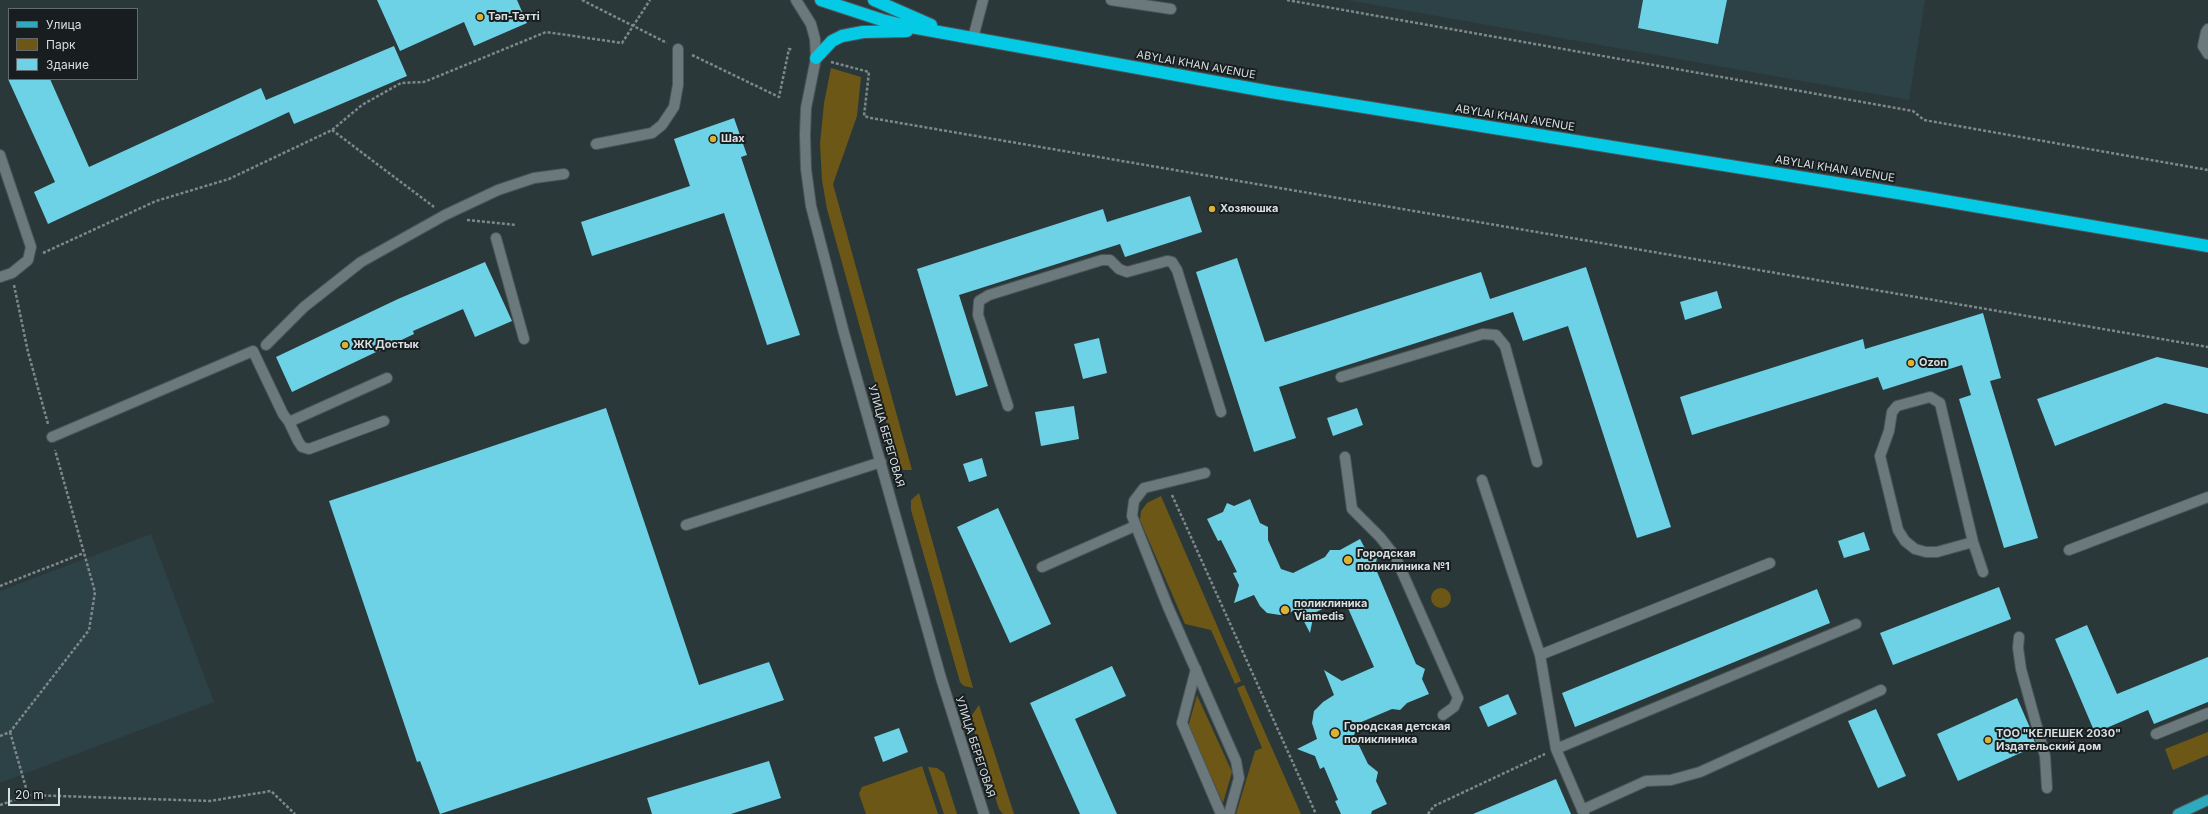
<!DOCTYPE html>
<html>
<head>
<meta charset="utf-8">
<style>
  body { margin:0 }
  #map { position:relative; width:2208px; height:814px; overflow:hidden; background:#2b383a; font-family:Inter,sans-serif }
  canvas { display:block }
  .legend { position:absolute; left:8px; top:8px; width:130px; height:72px; box-sizing:border-box; background:#181e1f; border:1px solid #656b6d; margin:0; padding:5px 7px; list-style:none; font-size:12px; color:#d8dfe1 }
  .legend li { display:flex; align-items:center; gap:8px; height:20px }
  .legend b { width:20px; border:1px solid #656b6d }
  .scale { position:absolute; left:8px; top:788px; width:52px; height:18px; box-sizing:border-box; border:2px solid #d8dfe1; border-top:0; padding-left:5px; font-size:12px; line-height:14px; white-space:nowrap; color:#d8dfe1; -webkit-text-stroke:3px #181e1f; paint-order:stroke }
</style>
</head>
<body>
<div id="map">
<canvas width="2208" height="814"></canvas>
<ul class="legend">
<li><b style="height:5px;background:#2eaabc"></b>Улица</li>
<li><b style="height:11px;background:#6c5716"></b>Парк</li>
<li><b style="height:11px;background:#6dd2e6"></b>Здание</li>
</ul>
<div class="scale">20 m</div>
</div>
<script>
const g = document.querySelector('canvas').getContext('2d');
g.lineJoin = 'round';
function fillPath(path, color) {
  g.fillStyle = color;
  g.fill(path, 'evenodd');
}
function shape(rows) {
  const path = new Path2D();
  for (const r of rows) {
    if (r.length === 3) {
      path.moveTo(r[0] + r[2], r[1]);
      path.arc(r[0], r[1], r[2], 0, 2 * Math.PI);
      continue;
    }
    path.moveTo(r[0], r[1]);
    for (let i = 2; i < r.length; i += 2) path.lineTo(r[i], r[i + 1]);
  }
  return path;
}
function strokePath(path, color, width, dash) {
  g.strokeStyle = color;
  g.lineWidth = width;
  g.lineCap = dash ? 'butt' : 'round';
  g.setLineDash(dash || []);
  g.stroke(path);
}
function write(font, color, halo, rows, align = 'center') {
  g.font = font + ' Inter,sans-serif';
  g.lineWidth = 4;
  g.setLineDash([]);
  g.textBaseline = 'middle';
  g.strokeStyle = halo;
  g.fillStyle = color;
  for (const [text, x, y, turn = 0] of rows) {
    g.save();
    g.translate(x, y);
    g.rotate((+turn || 0) * Math.PI / 180);
    g.textAlign = isNaN(turn) ? turn : align;
    if (halo) g.strokeText(text, 0, 0);
    g.fillText(text, 0, 0);
    g.restore();
  }
}
fillPath(shape([
  [1347,0,1925,0,1909,100],
  [151,534,214,702,0,783,0,591]
]), '#2d4246');
fillPath(shape([
  [831,68,861,77,857,116,833,184,912,470,903,470,898,464,827,209,822,180,820,144,824,103],
  [919,493,973,688,964,686,960,682,911,510,911,500],
  [1161,496,1241,681,1235,684,1211,630,1185,624,1140,520,1141,511,1147,503],
  [1441,598,10],
  [1244,685,1301,814,1236,814,1255,751,1262,748,1237,688],
  [1197,695,1232,772,1223,803,1188,727],
  [979,705,1014,814,1003,814,999,809,971,721,972,715],
  [2208,732,2208,755,2173,770,2165,749],
  [922,766,938,814,866,814,859,794,862,787],
  [928,767,937,768,944,773,957,814,944,814]
]), '#6c5716');
fillPath(shape([
  [377,0,517,0,527,23,474,46,464,22,400,51],
  [1643,0,1727,0,1718,44,1638,28],
  [394,46,407,76,294,124,289,112,48,224,34,192,55,182,8,79,50,79,89,167,261,88,266,100],
  [734,118,747,155,741,157,800,335,767,345,724,213,592,256,581,222,690,186,674,139],
  [1190,196,1202,232,1125,257,1120,244,959,295,988,386,956,396,917,269,1103,209,1107,222],
  [1237,258,1265,342,1481,272,1490,299,1586,267,1671,527,1637,538,1568,326,1523,341,1513,312,1279,387,1296,438,1254,452,1196,272],
  [485,262,512,321,475,337,463,309,413,331,414,334,292,392,276,357,398,299],
  [1717,291,1722,308,1685,320,1680,302],
  [1983,313,2001,378,1990,381,2038,538,2004,548,1959,399,1971,395,1962,365,1883,390,1878,377,1692,435,1680,397,1863,339,1865,349],
  [1099,338,1107,373,1083,379,1074,344],
  [2157,357,2208,368,2208,414,2165,403,2055,446,2037,399],
  [1074,406,1079,439,1041,446,1035,412],
  [606,408,699,685,769,662,784,700,440,814,420,761,417,762,329,501],
  [1357,408,1363,425,1333,436,1327,418],
  [982,458,987,476,969,482,963,464],
  [1250,499,1260,523,1268,527,1268,540,1281,569,1293,573,1325,557,1330,550,1340,550,1360,539,1368,554,1377,558,1375,567,1416,664,1425,669,1422,679,1429,694,1407,703,1400,710,1392,709,1359,723,1354,735,1368,764,1378,772,1376,781,1387,804,1372,811,1371,814,1341,814,1335,801,1338,800,1324,767,1320,769,1315,756,1297,749,1317,739,1312,723,1314,711,1323,702,1334,695,1324,670,1342,681,1374,667,1344,599,1314,613,1310,633,1298,610,1280,615,1267,613,1260,606,1254,595,1234,603,1239,585,1233,573,1237,572,1221,540,1218,541,1207,519,1223,512,1227,503,1234,506],
  [998,508,1051,624,1010,643,957,527],
  [1864,532,1870,550,1844,558,1838,541],
  [1999,587,2011,619,1893,665,1880,633],
  [1817,589,1830,623,1575,727,1562,693],
  [2087,625,2117,694,2208,657,2208,702,2154,724,2148,710,2095,733,2055,639],
  [1112,666,1126,696,1075,719,1117,814,1080,814,1030,703],
  [1508,694,1517,714,1488,727,1479,707],
  [2017,698,2031,730,2036,746,1958,781,1937,734],
  [1876,709,1906,776,1878,788,1848,721],
  [899,728,908,752,883,762,874,737],
  [769,761,781,798,731,814,652,814,647,798],
  [1556,779,1571,814,1473,814]
]), '#6dd2e6');
const minor = shape([
  [796,0,811,24,815,39,816,58,806,108,805,135,806,169,811,206,844,333,941,678,984,814],
  [1111,0,1171,9],
  [2208,29,2206,32,2203,46,2208,54],
  [973,38,983,0],
  [596,144,652,133,662,125,674,107,678,85,678,49],
  [0,155,31,247,28,260,12,273,0,277],
  [496,238,524,339],
  [266,345,304,307,361,262,445,215,498,190,534,178,564,174],
  [1341,377,1483,334,1496,335,1505,346,1537,462],
  [1008,406,978,315,979,301,989,295,1102,260,1110,260,1119,269,1127,272,1167,261,1172,262,1177,270,1221,412],
  [289,422,298,441,302,447,309,449,384,421],
  [52,437,253,351,283,414,289,422,387,378],
  [1345,457,1352,509,1380,537,1395,556,1458,698,1454,707,1443,715],
  [1205,473,1144,488,1134,501,1132,516,1168,607,1236,761,1239,778,1229,814],
  [1482,480,1540,655,1556,749,1584,814],
  [686,525,881,462],
  [1973,542,1937,552,1926,552,1915,549,1905,541,1898,530,1880,456,1889,431,1892,412,1897,406,1930,397,1940,403,1973,542,1983,572],
  [2069,550,2208,497],
  [1042,567,1135,526],
  [2019,637,2018,648,2021,669,2045,756,2047,788],
  [1540,655,1770,563],
  [1196,669,1182,723,1221,814],
  [2156,734,2208,713],
  [1556,749,1856,624],
  [1582,810,1646,781,1671,780,1700,772,1881,690]
]);
const major = shape([
  [2178,814,2208,800]
]);
const highway = shape([
  [821,0,882,20,911,27,1271,92,1910,195,2208,246],
  [874,0,931,25],
  [816,58,832,41,842,36,863,32,907,31]
]);
strokePath(minor, '#4a5557', 12);
strokePath(major, '#4a5557', 12);
strokePath(highway, '#4a5557', 14);
strokePath(shape([
  [582,0,667,43],
  [1287,0,1913,111,1924,120,2208,170],
  [692,55,779,97,789,49,793,50],
  [831,62,869,72,864,116,871,118,2208,347],
  [332,130,434,207],
  [467,220,516,225],
  [43,253,156,201,229,179,332,130,362,105,401,83,424,82,546,32,622,43,650,0],
  [14,285,28,352,48,424],
  [1172,495,1316,814],
  [0,586,84,553],
  [10,732,28,795],
  [0,736,10,732,89,630,95,592,55,450],
  [0,805,28,795,210,801,271,791,295,814],
  [1428,814,1434,806,1545,754]
]), '#7d888a', 2.5, [3, 2]);
strokePath(minor, '#6b797c', 10);
strokePath(major, '#2eaabc', 10);
strokePath(highway, '#05cae6', 12);
for (const [x, y, r, color] of [
  [480,17,4,"#dbb233"],
  [713,139,4,"#dbb233"],
  [1212,209,4,"#dbb233"],
  [345,345,4,"#dbb233"],
  [1911,363,4,"#dbb233"],
  [1348,560,5,"#dbb233"],
  [1285,610,5,"#dbb233"],
  [1335,733,5,"#dbb233"],
  [1988,740,4,"#dbb233"]
]) {
  const dot = new Path2D();
  dot.arc(x, y, r, 0, 2 * Math.PI);
  g.fillStyle = color;
  g.fill(dot);
  strokePath(dot, '#181e1f', 1.5);
}
write('bold 11px', '#d8dfe1', '#181e1f', [
  ["Тәп-Тәтті",488,17],
  ["Шах",721,139],
  ["Хозяюшка",1220,209],
  ["ЖК Достык",353,345],
  ["Ozon",1919,363],
  ["Городская",1357,554],
  ["поликлиника №1",1357,567],
  ["поликлиника",1294,604],
  ["Viamedis",1294,617],
  ["Городская детская",1344,727],
  ["поликлиника",1344,740],
  ["ТОО \"КЕЛЕШЕК 2030\"",1996,734],
  ["Издательский дом",1996,747]
], 'left');
write('11px', '#d8dfe1', '#181e1f', [
  ["ABYLAI KHAN AVENUE",1196,65,10],
  ["ABYLAI KHAN AVENUE",1515,118,9],
  ["ABYLAI KHAN AVENUE",1835,169,9],
  ["УЛИЦА БЕРЕГОВАЯ",886,436,74],
  ["УЛИЦА БЕРЕГОВАЯ",975,747,72]
]);
</script>
</body>
</html>
